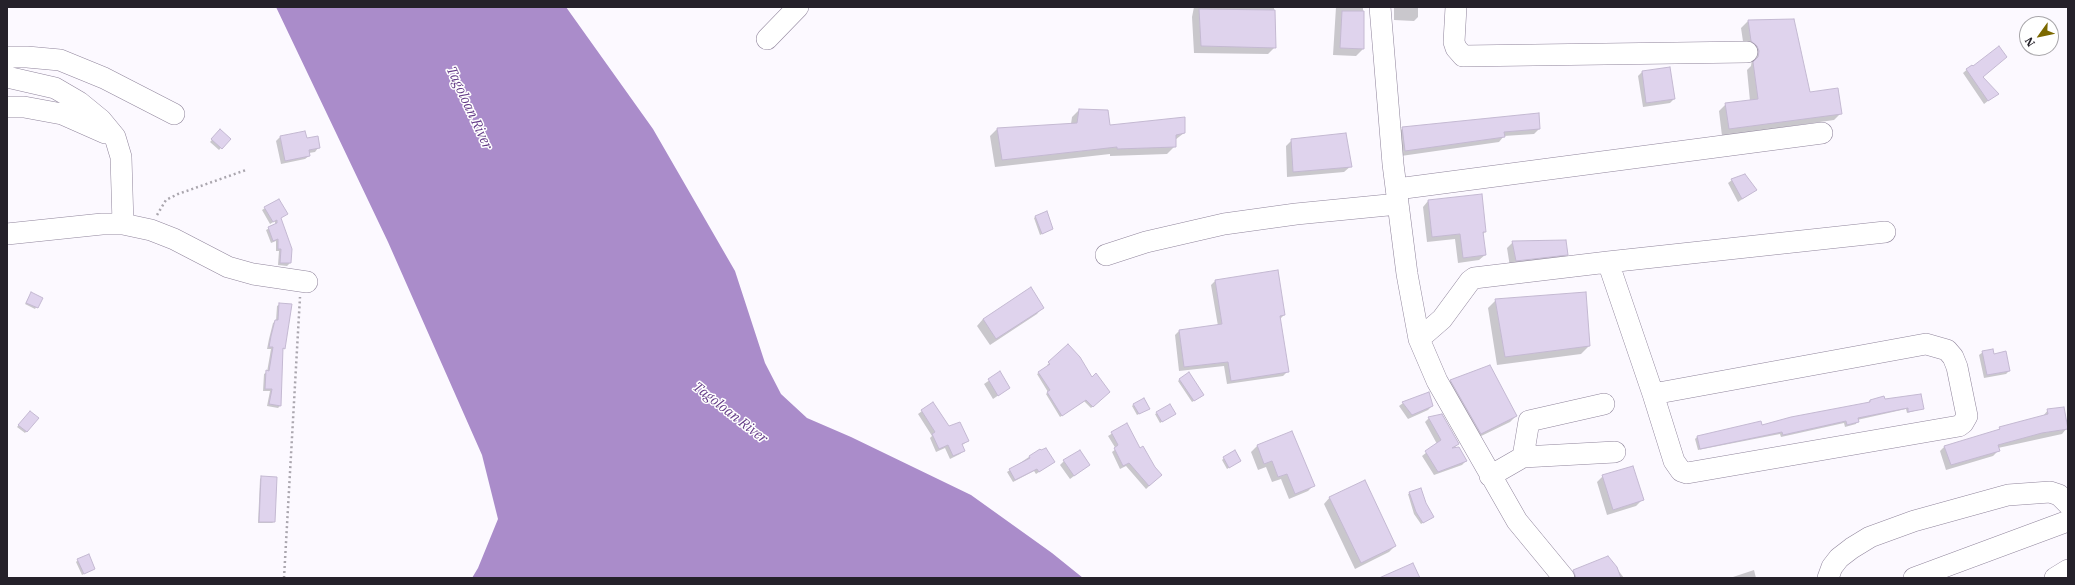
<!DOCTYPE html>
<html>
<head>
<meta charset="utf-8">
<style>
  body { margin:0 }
  #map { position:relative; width:2075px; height:585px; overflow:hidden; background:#fcf9ff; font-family:"IBM Plex Serif",serif }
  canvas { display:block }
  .frame { position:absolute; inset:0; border:8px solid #25212a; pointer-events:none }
  .north { position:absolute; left:2019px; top:16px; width:40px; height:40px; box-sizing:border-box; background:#fff; border:1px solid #a8a6aa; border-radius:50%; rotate:237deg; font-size:11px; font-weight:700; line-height:16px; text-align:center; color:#25212a }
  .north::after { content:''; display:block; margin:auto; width:14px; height:18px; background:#7c6900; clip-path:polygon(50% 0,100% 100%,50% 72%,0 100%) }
</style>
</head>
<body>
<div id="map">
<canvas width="2075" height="585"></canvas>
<div class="frame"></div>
<div class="north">N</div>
</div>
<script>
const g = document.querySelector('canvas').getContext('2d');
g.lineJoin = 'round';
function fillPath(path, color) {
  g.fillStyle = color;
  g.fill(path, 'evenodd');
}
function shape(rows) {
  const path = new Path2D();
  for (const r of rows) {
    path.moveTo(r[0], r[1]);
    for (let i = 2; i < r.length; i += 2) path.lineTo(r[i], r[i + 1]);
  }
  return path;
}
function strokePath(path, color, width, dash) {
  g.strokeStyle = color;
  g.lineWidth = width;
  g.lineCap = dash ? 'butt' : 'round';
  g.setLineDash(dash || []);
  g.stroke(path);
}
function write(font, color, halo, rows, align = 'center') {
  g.font = font + ' "IBM Plex Serif",serif';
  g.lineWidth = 3;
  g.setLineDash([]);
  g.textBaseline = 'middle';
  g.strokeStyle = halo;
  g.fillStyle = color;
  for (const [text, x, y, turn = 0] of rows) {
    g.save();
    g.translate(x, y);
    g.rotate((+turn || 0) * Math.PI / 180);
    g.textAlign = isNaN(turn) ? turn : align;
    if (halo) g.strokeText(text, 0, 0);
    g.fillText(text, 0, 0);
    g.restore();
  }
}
fillPath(shape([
  [276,7,566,7,653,129,735,271,765,363,781,394,807,418,851,437,971,495,1052,553,1083,578,472,578,478,568,498,519,482,455,388,242]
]), '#aa8cca');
fillPath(shape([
  [1194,7,1274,7,1275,47,1268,54,1194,53,1192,17],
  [1336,7,1363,7,1363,49,1356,56,1333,55],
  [1394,7,1418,7,1418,17,1414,21,1394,20],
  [1748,21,1809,93,1841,113,1834,120,1722,136,1719,111,1726,104,1750,101,1747,70,1751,66,1752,59,1744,48,1741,28],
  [1971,66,1997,94,1984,104,1963,73],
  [1642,72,1674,99,1670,103,1643,107,1638,76],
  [1079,110,1110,126,1184,133,1175,140,1175,146,1167,154,1110,156,1110,154,995,167,990,136,997,129,1071,124,1072,117],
  [1403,128,1539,129,1534,134,1504,136,1499,142,1401,156,1398,133],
  [220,131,229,139,219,150,210,142],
  [304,132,306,139,318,148,315,152,309,153,309,156,305,159,281,164,276,141,280,137],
  [1292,140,1351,166,1344,172,1287,177,1286,146],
  [1732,180,1756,190,1738,202,1728,183],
  [1428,201,1485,232,1482,235,1485,255,1479,260,1458,263,1455,239,1427,242,1423,207],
  [265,208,280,218,291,249,290,263,287,266,278,265,279,251,276,251,276,241,271,243,266,230,275,225,275,221,270,224,262,210],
  [1036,216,1052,229,1040,235,1034,218],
  [1513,242,1567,254,1561,260,1510,267,1507,248],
  [1216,280,1284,315,1279,320,1288,371,1283,376,1227,384,1224,366,1179,371,1175,335,1179,331,1218,326,1211,285],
  [30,295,41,299,35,309,25,304],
  [1496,300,1589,346,1581,354,1497,365,1488,308],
  [280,304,284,348,282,351,280,406,278,408,267,406,270,391,263,391,264,374,267,372,271,349,267,349,269,339,273,323,276,321,277,306],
  [1043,307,1037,314,990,345,977,326,983,319],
  [1068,346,1092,378,1109,392,1091,408,1084,401,1060,417,1046,394,1048,392,1037,374,1049,366,1047,365],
  [1983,352,1993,355,2009,371,2006,374,1984,378,1979,355],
  [1000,373,1009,388,993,399,984,384],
  [1180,379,1201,397,1192,402,1178,381],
  [1451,380,1516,416,1510,422,1475,439,1444,386],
  [1870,400,1884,401,1922,409,1907,413,1906,409,1857,420,1856,424,1845,427,1844,423,1781,437,1780,434,1698,450,1695,439,1697,437,1760,423,1761,426,1868,403],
  [933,403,949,428,968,441,961,446,964,451,960,454,950,459,945,448,936,452,930,438,932,436,918,414],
  [1403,403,1432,406,1428,410,1408,419,1399,406],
  [1133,405,1147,410,1137,415,1132,406],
  [2048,410,2067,428,2062,434,1998,448,1998,451,1993,456,1946,470,1940,451,1945,446,1996,432,2000,428,2043,416],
  [30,412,37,419,25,433,17,427],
  [1157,413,1174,414,1160,423,1155,414],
  [1429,418,1458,444,1453,449,1466,461,1462,465,1434,475,1422,456,1437,444,1425,422],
  [1126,425,1140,449,1161,475,1146,489,1126,466,1120,469,1112,452,1116,449,1108,436],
  [1292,432,1314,485,1308,491,1289,499,1281,479,1272,482,1266,467,1258,470,1251,452,1257,446],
  [1039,450,1054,462,1036,474,1034,471,1013,482,1007,472],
  [1224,458,1238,462,1227,469,1222,460],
  [1064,461,1089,465,1070,479,1060,465],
  [1603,476,1642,500,1636,506,1607,515,1597,482],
  [262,477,274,522,272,523,258,523,260,479],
  [1410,493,1431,518,1421,524,1414,514,1408,494],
  [1330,497,1395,546,1389,552,1355,569,1324,504],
  [1608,557,1624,578,1571,578,1570,576,1575,571],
  [78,560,94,569,82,575,76,562],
  [1754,570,1756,578,1730,578]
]), '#0003');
const building = shape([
  [1199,9,1275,10,1276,48,1201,46,1199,9],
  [1342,11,1364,11,1364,49,1340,48,1342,11],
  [1794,19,1810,92,1838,88,1842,114,1729,129,1725,103,1758,99,1753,62,1758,57,1759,51,1757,46,1751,41,1748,20,1794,19],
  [1999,46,2007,57,1983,77,1999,94,1988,101,1966,69,1972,65,1973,66,1999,46],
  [1670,67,1675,99,1646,103,1642,71,1670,67],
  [1079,109,1108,110,1110,125,1185,117,1185,133,1176,135,1176,147,1117,149,1117,147,1002,160,997,128,1077,123,1079,109],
  [1539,113,1540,129,1504,132,1505,137,1405,151,1402,127,1539,113],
  [220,129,231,139,222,149,211,139,220,129],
  [305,131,307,138,318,136,320,148,309,150,310,156,285,161,280,136,305,131],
  [1346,133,1352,167,1293,172,1291,139,1346,133],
  [1745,174,1757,190,1742,199,1731,179,1745,174],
  [1482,194,1486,232,1483,232,1486,255,1463,258,1460,234,1432,237,1428,200,1482,194],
  [279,199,288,214,281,218,292,249,291,263,280,263,281,249,278,249,278,239,273,241,268,227,277,223,277,220,273,222,264,207,279,199],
  [1047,211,1053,229,1042,234,1035,216,1047,211],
  [1566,240,1568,255,1516,261,1512,241,1566,240],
  [1278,270,1285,315,1280,316,1289,372,1231,381,1228,362,1184,367,1179,330,1222,324,1215,280,1278,270],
  [1031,287,1044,308,996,339,983,319,1031,287],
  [31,292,43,298,38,308,26,303,31,292],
  [1586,292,1590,346,1505,357,1495,299,1586,292],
  [279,303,292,304,285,349,283,348,281,406,269,404,272,389,265,389,266,370,269,371,273,347,269,347,271,336,275,320,278,320,279,303],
  [1068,344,1080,357,1092,377,1096,373,1110,392,1093,407,1086,400,1062,416,1047,392,1050,390,1038,372,1050,364,1048,362,1068,344],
  [1993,349,1994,354,2006,351,2010,371,1987,375,1982,351,1993,349],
  [1490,365,1517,416,1481,434,1450,380,1490,365],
  [1000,371,1010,388,998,396,988,379,1000,371],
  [1189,372,1204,395,1194,401,1179,379,1189,372],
  [1429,392,1433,406,1412,415,1402,402,1429,392],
  [1921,394,1924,409,1908,412,1908,408,1858,418,1859,422,1847,425,1846,421,1783,435,1782,432,1700,449,1697,436,1761,421,1762,425,1791,417,1870,402,1870,400,1884,396,1885,399,1921,394],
  [1144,398,1150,409,1139,414,1133,404,1144,398],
  [933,402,949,426,960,422,969,441,962,444,965,451,953,456,948,445,939,449,932,434,935,432,921,410,933,402],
  [1170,404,1176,414,1162,422,1156,412,1170,404],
  [2064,407,2068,429,2042,433,1998,445,2000,451,1951,465,1944,446,2000,429,1999,427,2048,414,2047,409,2064,407],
  [30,411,39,418,27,432,18,425,30,411],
  [1442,414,1459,444,1452,448,1459,447,1467,461,1438,472,1425,451,1441,440,1428,417,1442,414],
  [1127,423,1140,448,1143,446,1155,467,1162,475,1149,486,1129,463,1123,466,1114,448,1118,445,1111,432,1127,423],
  [1292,431,1315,486,1295,494,1287,474,1278,477,1272,461,1264,464,1257,445,1292,431],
  [1046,448,1055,462,1039,472,1037,469,1015,480,1009,469,1030,458,1029,456,1040,449,1041,450,1046,448],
  [1080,450,1090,465,1074,476,1063,460,1080,450],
  [1235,450,1241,461,1229,468,1223,457,1235,450],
  [1633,466,1644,500,1613,510,1602,475,1633,466],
  [261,476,277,477,275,522,259,522,261,476],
  [1365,480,1396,546,1361,563,1329,497,1365,480],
  [1421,488,1426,503,1434,517,1423,523,1416,512,1409,492,1421,488],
  [89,554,95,569,84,574,77,559,89,554],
  [1608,556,1617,567,1621,578,1576,578,1573,570,1608,556],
  [1413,563,1420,578,1379,578,1413,563]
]);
fillPath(building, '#dfd3ed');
strokePath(building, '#c4b9d2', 1);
const minor = shape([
  [1380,7,1393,164,1407,274,1419,339,1437,381,1517,521,1564,578],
  [1456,7,1454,42,1456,48,1463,56,1747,52],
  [767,39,798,7],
  [7,57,27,57,60,60,104,78,174,114],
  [7,77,55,88,79,102,101,120,115,137,121,157,123,224],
  [7,107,24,107,62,114,105,133],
  [1397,189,1822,133],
  [7,234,102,224,123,224,151,230,174,239,228,267,253,274,307,282],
  [1106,255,1146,242,1224,224,1296,214,1398,204],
  [1608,262,1653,394,1674,461,1681,471,1687,473,1959,426,1963,423,1967,416,1957,367,1953,357,1947,350,1926,344,1653,394],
  [1419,339,1442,319,1470,281,1474,278,1608,262,1885,232],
  [1523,457,1615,452],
  [1490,476,1523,457,1529,421,1604,404],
  [1828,578,1832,567,1839,558,1852,548,1870,537,1914,521,2008,495,2050,492,2059,495,2068,504],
  [1914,578,2068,521],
  [2055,578,2068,570]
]);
strokePath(minor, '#90859c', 22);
strokePath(shape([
  [157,215,166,200,178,194,246,170],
  [284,578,300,297]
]), '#aaa6ae', 2.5, [2, 3]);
strokePath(minor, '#fff', 21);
write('italic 14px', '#653d88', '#fff', [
  ["Tagoloan River",469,108,65],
  ["Tagoloan River",730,413,38]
]);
</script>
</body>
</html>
